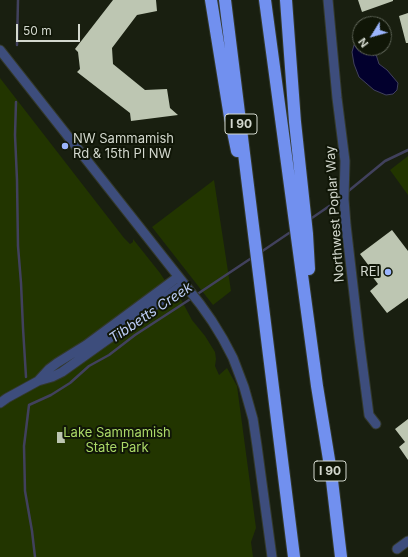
<!DOCTYPE html>
<html>
<head>
<meta charset="utf-8">
<style>
  body { margin:0 }
  #map { position:relative; width:408px; height:557px; overflow:hidden; background:#191f10; font-family:Inter,sans-serif }
  canvas { display:block }
  .north { position:absolute; left:352px; top:16px; width:40px; height:40px; box-sizing:border-box; background:#101607; border:1px solid #5e6457; border-radius:50%; rotate:233deg; font-size:11px; font-weight:700; line-height:16px; text-align:center; color:#d3d8ce }
  .north::after { content:''; display:block; margin:auto; width:14px; height:18px; background:#9bb5fd; clip-path:polygon(50% 0,100% 100%,50% 72%,0 100%) }
  .scale { position:absolute; left:16px; top:24px; width:64px; height:18px; box-sizing:border-box; border:2px solid #d3d8ce; border-top:0; padding-left:5px; font-size:12px; line-height:14px; white-space:nowrap; color:#d3d8ce; -webkit-text-stroke:3px #101607; paint-order:stroke }
</style>
</head>
<body>
<div id="map">
<canvas width="408" height="557"></canvas>
<div class="north">N</div>
<div class="scale">50 m</div>
</div>
<script>
const g = document.querySelector('canvas').getContext('2d');
g.lineJoin = 'round';
function fillPath(path, color) {
  g.fillStyle = color;
  g.fill(path, 'evenodd');
}
function shape(rows) {
  const path = new Path2D();
  for (const r of rows) {
    path.moveTo(r[0], r[1]);
    for (let i = 2; i < r.length; i += 2) path.lineTo(r[i], r[i + 1]);
  }
  return path;
}
function strokePath(path, color, width, dash) {
  g.strokeStyle = color;
  g.lineWidth = width;
  g.lineCap = dash ? 'butt' : 'round';
  g.setLineDash(dash || []);
  g.stroke(path);
}
function write(font, color, halo, rows, align = 'center') {
  g.font = font + ' Inter,sans-serif';
  g.lineWidth = 4;
  g.setLineDash([]);
  g.textBaseline = 'middle';
  g.strokeStyle = halo;
  g.fillStyle = color;
  for (const [text, x, y, turn = 0] of rows) {
    g.save();
    g.translate(x, y);
    g.rotate((+turn || 0) * Math.PI / 180);
    g.textAlign = isNaN(turn) ? turn : align;
    if (halo) g.strokeText(text, 0, 0);
    g.fillText(text, 0, 0);
    g.restore();
  }
}
fillPath(shape([
  [0,78,124,238,130,244,133,242,133,239,160,273,166,282,170,282,176,290,192,320,205,336,215,352,216,359,215,366,219,375,227,368,237,386,256,528,251,542,253,557,0,557],
  [408,156,408,195,390,170],
  [214,180,231,291,213,305,152,227]
]), '#223500');
const water = shape([
  [360,41,360,48,374,48,379,64,387,70,398,83,397,90,393,94,386,95,374,90,359,77,354,64,352,52,354,45,360,41]
]);
fillPath(water, '#02002d');
strokePath(water, '#41415d', 1);
strokePath(shape([
  [17,45,18,0],
  [16,102,15,135,17,180,18,246,21,283,23,328,26,377],
  [346,193,385,161,408,150],
  [309,220,341,198],
  [261,252,292,231],
  [196,295,253,257],
  [35,557,32,531,25,491,24,446,29,405,51,395,70,383,89,366,109,355,135,335,192,298]
]), '#41415d', 2.5);
fillPath(shape([
  [113,0,156,0,157,11,137,15,112,48,113,64,145,90,167,89,170,108,178,115,131,121,130,113,77,72,80,69,78,52,75,49],
  [358,0,393,0,393,1,362,12],
  [408,13,408,43,406,43,399,16],
  [392,230,408,251,408,298,387,313,370,291,378,284,366,268,369,266,360,254],
  [408,419,408,460,399,447,405,442,395,429],
  [57,432,64,432,65,443,57,443]
]), '#bdc6b2');
const minor = shape([
  [328,0,337,98,345,161,344,199,346,225,359,338,369,415,376,424],
  [0,50,200,304,212,321,223,339,233,358,244,387,253,419,257,446,272,557],
  [38,381,52,377,62,372,111,337,184,284],
  [0,403,7,398,38,381,49,369,57,363,86,345,178,277],
  [397,549,408,541]
]);
const highway = shape([
  [211,0,230,117,237,151],
  [225,0,294,557],
  [265,0,317,386,331,472,341,557],
  [286,0,295,122,307,234,309,269]
]);
strokePath(minor, '#33392b', 11);
strokePath(highway, '#33392b', 14);
strokePath(minor, '#3d4d7c', 9);
strokePath(highway, '#7190ef', 12);
for (const [x, y, r, color] of [
  [65,146,4,"#9bb5fd"],
  [388,272,4,"#9bb5fd"]
]) {
  const dot = new Path2D();
  dot.arc(x, y, r, 0, 2 * Math.PI);
  g.fillStyle = color;
  g.fill(dot);
  strokePath(dot, '#101607', 1.5);
}
for (const [x, y, w] of [
  [241,124,32],
  [330,471,32]
]) {
  const box = new Path2D();
  box.roundRect(x - w / 2, y - 10, w, 20, 3);
  g.fillStyle = '#101607';
  g.fill(box);
  strokePath(box, '#d3d8ce', 1);
}
write('bold 12px', '#d3d8ce', null, [
  ["I 90",241,124],
  ["I 90",330,471]
]);
write('13px', '#d3d8ce', '#101607', [
  ["NW Sammamish",73,139],
  ["Rd & 15th Pl NW",73,154],
  ["REI",380,272,"right"]
], 'left');
write('13px', '#d3d8ce', '#101607', [
  ["Northwest Poplar Way",335,214,-94]
]);
write('13px', '#abd968', '#101607', [
  ["Lake Sammamish",117,433],
  ["State Park",117,448]
]);
write('italic 14px', '#bcccf5', '#101607', [
  ["Tibbetts Creek",151,313,-34]
]);
</script>
</body>
</html>
